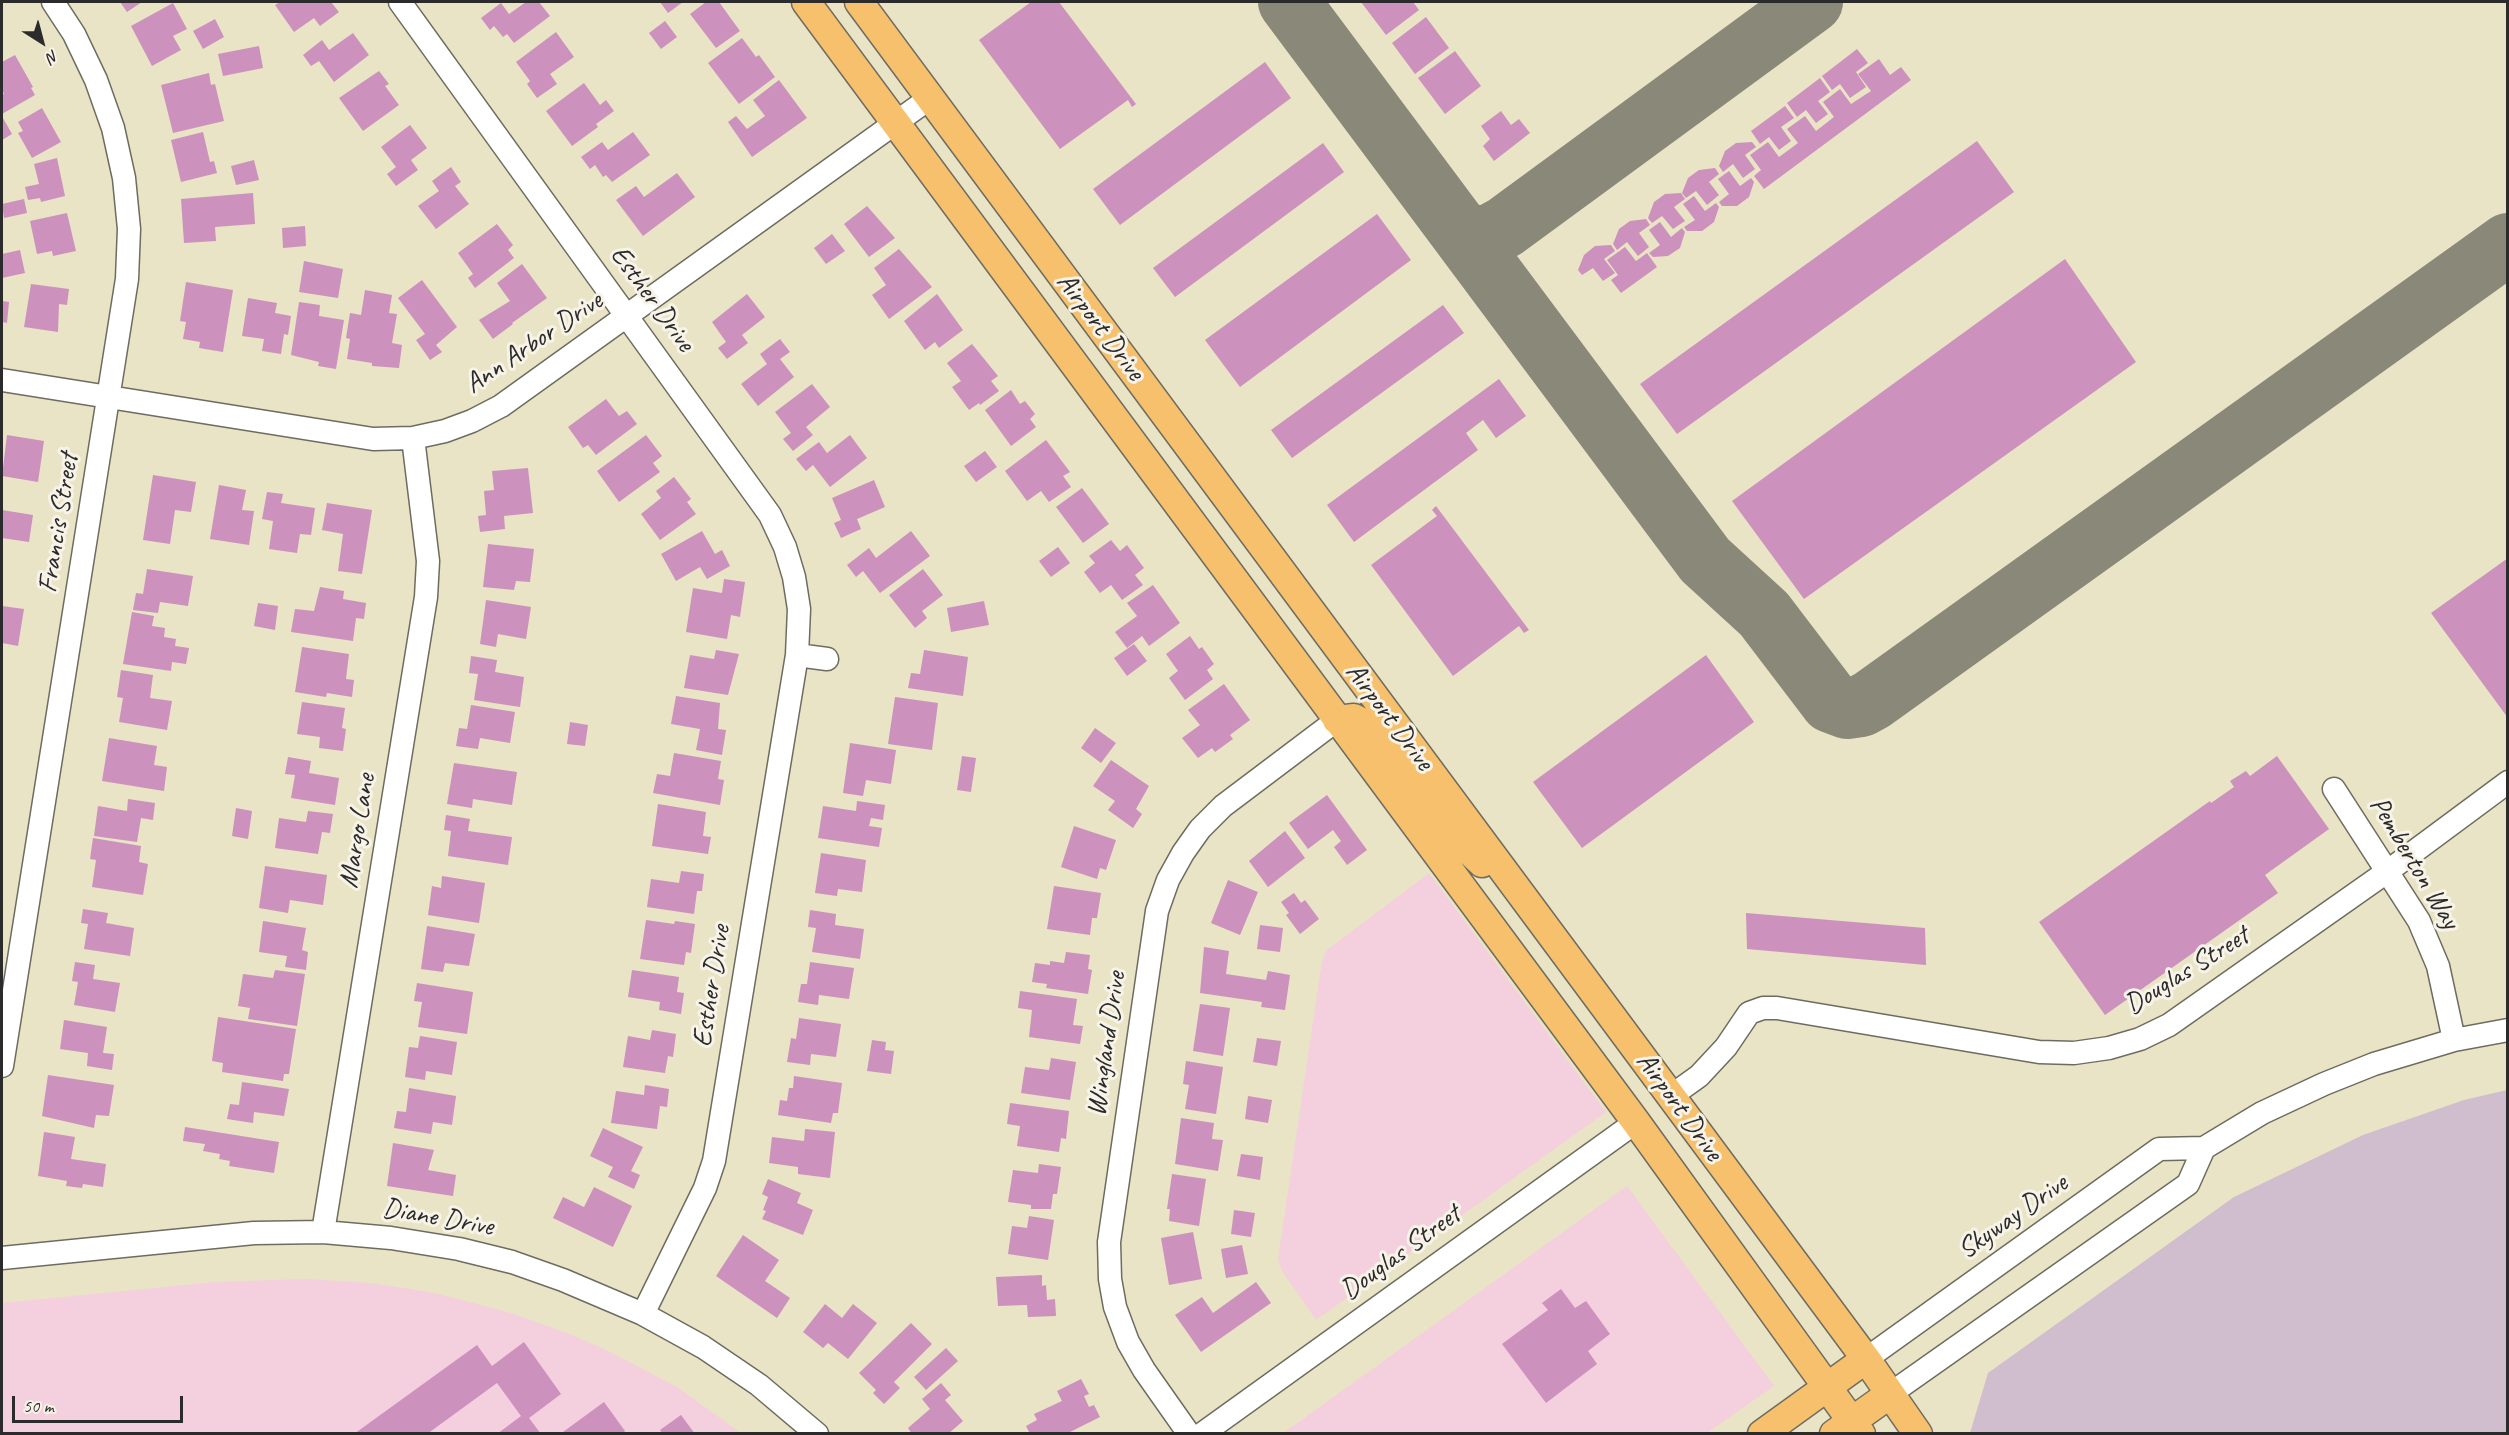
<!DOCTYPE html>
<html>
<head>
<meta charset="utf-8">
<style>
  body { margin:0 }
  #map { position:relative; width:2509px; height:1435px; overflow:hidden; background:#e9e4c5; font-family:Caveat,sans-serif }
  canvas { display:block }
  .frame { position:absolute; inset:0; border:3px solid #2b2b2b; pointer-events:none }
  .north { position:absolute; left:12px; top:12px; width:60px; height:60px; -webkit-text-stroke:4px #f7f3e8; paint-order:stroke; rotate:144deg; font-size:16px; font-weight:700; line-height:24px; text-align:center; color:#2b2b2b }
  .north::after { content:''; display:block; margin:auto; width:21px; height:27px; background:#2b2b2b; clip-path:polygon(50% 0,100% 100%,50% 72%,0 100%) }
  .scale { position:absolute; left:12px; top:1396px; width:171px; height:27px; box-sizing:border-box; border:3px solid #2b2b2b; border-top:0; padding-left:8px; font-size:18px; line-height:21px; white-space:nowrap; color:#2b2b2b; -webkit-text-stroke:4px #f7f3e8; paint-order:stroke }
</style>
</head>
<body>
<div id="map">
<canvas width="2509" height="1435"></canvas>
<div class="frame"></div>
<div class="north">N</div>
<div class="scale">50 m</div>
</div>
<script>
const g = document.querySelector('canvas').getContext('2d');
g.lineJoin = 'round';
function fillPath(path, color) {
  g.fillStyle = color;
  g.fill(path, 'evenodd');
}
function shape(rows) {
  const path = new Path2D();
  for (const r of rows) {
    path.moveTo(r[0], r[1]);
    for (let i = 2; i < r.length; i += 2) path.lineTo(r[i], r[i + 1]);
  }
  return path;
}
function strokePath(path, color, width, dash) {
  g.strokeStyle = color;
  g.lineWidth = width;
  g.lineCap = dash ? 'butt' : 'round';
  g.setLineDash(dash || []);
  g.stroke(path);
}
function write(font, color, halo, rows, align = 'center') {
  g.font = font + ' Caveat,sans-serif';
  g.lineWidth = 6;
  g.setLineDash([]);
  g.textBaseline = 'middle';
  g.strokeStyle = halo;
  g.fillStyle = color;
  for (const [text, x, y, turn = 0] of rows) {
    g.save();
    g.translate(x, y);
    g.rotate((+turn || 0) * Math.PI / 180);
    g.textAlign = isNaN(turn) ? turn : align;
    if (halo) g.strokeText(text, 0, 0);
    g.fillText(text, 0, 0);
    g.restore();
  }
}
fillPath(shape([
  [1429,873,1606,1112,1316,1320,1282,1271,1278,1259,1322,961,1327,950],
  [1627,1186,1774,1386,1707,1433,1282,1434],
  [306,1279,371,1283,435,1293,511,1313,572,1335,608,1351,677,1387,741,1433,2,1434,2,1303,215,1282]
]), '#f4cfde');
fillPath(shape([
  [2507,1090,2507,1433,1970,1433,1988,1373,2234,1197,2363,1135,2464,1100]
]), '#d0bdce');
strokePath(shape([
  [1289,2,1705,560,1764,614,1831,702,1847,708,1861,706,1872,700,2508,244],
  [1459,229,1475,238,1485,238,1505,227,1812,2]
]), '#8a8878', 62);
fillPath(shape([
  [120,2,142,2,127,12],
  [280,2,331,2,339,12,320,26,314,18,294,32,275,5],
  [526,2,539,2,550,16,514,43,507,34,503,37,494,26,490,30,481,18,501,3,509,14],
  [660,2,683,2,668,13],
  [706,2,719,2,740,31,716,48,690,14],
  [1031,2,1059,2,1136,104,1132,107,1128,100,1060,149,979,40],
  [1361,2,1413,2,1419,10,1386,35],
  [173,3,187,29,173,36,181,50,152,66,131,26],
  [1426,17,1449,48,1415,74,1392,43],
  [215,19,224,37,203,49,193,31],
  [665,21,677,37,661,49,649,33],
  [556,32,574,57,550,74,557,84,537,98,527,84,530,81,516,62],
  [353,33,369,55,334,82,319,61,311,66,303,55,322,40,329,50],
  [742,38,756,57,759,55,775,77,739,104,708,63],
  [259,46,263,68,223,76,218,54],
  [1857,49,1868,63,1856,72,1866,87,1850,98,1840,84,1832,90,1822,76],
  [1455,51,1481,86,1445,114,1418,78],
  [15,55,33,87,31,88,35,95,2,114,2,95,4,94,2,89,2,62],
  [1879,59,1890,75,1901,67,1911,80,1764,189,1754,176,1761,170,1750,155,1768,142,1779,157,1790,149,1798,143,1787,129,1805,116,1816,131,1834,117,1823,102,1840,89,1851,104,1871,91,1858,74],
  [1265,62,1291,98,1120,225,1093,189],
  [379,71,389,84,385,86,399,105,363,131,339,98],
  [209,73,211,85,215,84,224,121,173,133,161,85],
  [1820,78,1830,92,1818,101,1828,114,1816,123,1806,110,1797,117,1787,103],
  [779,80,807,118,752,157,728,122,736,116,747,129,765,116,753,100],
  [584,83,600,105,606,100,614,111,596,124,598,127,572,146,546,111],
  [1785,106,1794,118,1781,127,1791,141,1779,150,1769,137,1760,144,1751,131],
  [42,108,61,142,32,158,18,133,23,131,18,122],
  [1501,111,1511,125,1519,119,1530,133,1494,161,1483,146,1490,139,1481,126],
  [3,118,12,134,2,140,2,119],
  [410,125,427,148,411,160,418,170,396,186,387,174,396,167,381,147],
  [203,132,210,162,214,161,217,173,181,182,171,140],
  [633,132,650,155,612,182,606,175,603,177,595,165,590,169,581,157,602,142,608,150],
  [1977,141,2014,192,1677,434,1640,384],
  [1752,142,1756,147,1745,155,1755,169,1743,178,1733,164,1723,172,1719,166,1725,151,1736,143],
  [1323,143,1344,172,1175,297,1153,268],
  [57,158,65,196,41,202,40,198,28,200,25,187,39,184,34,164],
  [254,160,259,180,236,185,231,166],
  [451,167,461,182,455,186,469,204,436,229,418,206,439,191,432,181],
  [1715,168,1719,174,1709,182,1719,195,1707,205,1696,191,1686,198,1682,193,1688,178,1699,170],
  [1729,171,1740,186,1751,178,1754,182,1749,197,1737,206,1722,206,1719,202,1729,194,1718,179],
  [677,173,695,197,643,236,616,200,636,186,644,197],
  [253,193,255,224,215,227,216,241,184,243,181,199],
  [1681,193,1685,199,1674,207,1685,221,1673,229,1662,216,1652,223,1648,218,1654,202,1665,194],
  [1694,196,1705,211,1716,203,1719,207,1714,222,1702,231,1687,231,1684,227,1695,220,1683,204],
  [24,199,27,213,4,218,2,204],
  [867,206,895,238,869,257,844,224],
  [67,213,76,251,53,256,52,251,37,254,30,221],
  [1377,214,1411,260,1240,387,1205,340],
  [1646,219,1650,225,1639,233,1649,247,1638,256,1627,242,1617,250,1613,244,1619,229,1630,221],
  [1660,222,1671,237,1682,228,1685,232,1680,248,1668,256,1653,257,1649,253,1660,245,1649,230],
  [497,224,513,245,508,250,514,258,475,288,468,278,473,274,458,253],
  [305,226,306,246,283,248,282,228],
  [832,234,845,251,826,264,814,248],
  [1611,245,1615,251,1604,259,1615,273,1603,281,1593,268,1582,275,1578,270,1584,255,1595,246],
  [1625,247,1636,261,1647,253,1657,267,1621,293,1611,280,1618,275,1607,260],
  [899,249,932,287,889,319,872,295,886,285,874,268],
  [20,250,25,273,2,278,2,254],
  [2065,259,2136,362,1804,599,1732,501],
  [304,261,343,269,338,298,299,292],
  [522,264,547,298,512,323,513,324,493,339,479,320,510,301,497,283],
  [422,280,457,327,436,345,442,352,430,360,416,340,425,334,398,298],
  [186,282,233,290,223,352,199,348,200,342,183,339,186,322,180,321],
  [31,284,69,289,67,305,59,304,58,332,24,327],
  [365,290,392,295,389,313,397,314,392,343,402,345,399,368,372,366,372,363,347,359,350,339,346,338,350,313,361,315],
  [747,294,765,317,742,335,748,343,727,359,718,348,726,342,712,322],
  [937,294,963,330,939,348,935,342,925,350,904,321],
  [248,298,277,303,275,313,291,316,288,335,284,334,281,354,262,351,264,339,242,336],
  [2,301,9,302,7,323,2,322],
  [299,302,320,305,319,316,344,320,336,369,318,366,319,362,291,355],
  [1443,305,1464,333,1292,458,1271,430],
  [780,339,790,352,780,359,794,377,758,406,741,384,767,364,760,354],
  [972,344,998,376,991,381,999,391,980,405,979,403,969,410,952,387,961,381,947,363],
  [1499,379,1526,416,1496,438,1483,420,1466,433,1478,450,1354,542,1327,505],
  [812,384,830,407,806,427,813,435,793,451,783,439,791,433,775,412],
  [1011,390,1020,404,1025,401,1035,414,1030,419,1036,427,1011,446,985,410],
  [606,399,619,416,627,411,637,424,596,455,588,445,583,448,568,427],
  [7,435,44,441,38,482,2,476],
  [646,435,662,456,653,463,660,472,619,502,597,471],
  [850,435,867,458,830,487,813,465,806,471,796,459,819,442,827,453],
  [1046,440,1070,472,1063,476,1071,487,1049,502,1041,491,1027,501,1005,471],
  [985,451,997,467,976,482,964,466],
  [528,468,533,513,504,516,505,529,480,532,478,516,486,515,484,491,494,490,492,471],
  [153,475,196,482,191,512,175,510,170,544,143,540],
  [674,477,691,499,687,502,696,514,660,540,641,514,661,498,656,491],
  [874,480,885,507,857,519,861,529,841,538,834,523,841,520,832,498],
  [219,485,246,490,242,510,254,511,249,545,210,539],
  [1082,488,1109,524,1083,543,1056,507],
  [267,492,283,494,281,503,315,508,311,535,300,534,297,553,269,549,273,521,262,519],
  [327,503,372,510,362,574,338,571,343,534,322,530],
  [1436,506,1529,630,1524,633,1519,626,1453,676,1371,565,1437,516,1432,510],
  [2,510,33,515,29,542,2,538],
  [702,531,715,554,722,550,730,566,707,579,700,567,676,581,661,554],
  [911,531,930,556,880,593,863,571,856,577,847,565,869,548,876,558],
  [1111,540,1120,551,1127,545,1144,568,1135,575,1143,585,1122,600,1111,585,1100,593,1084,572,1095,563,1089,556],
  [488,544,534,549,530,582,516,581,514,590,483,587],
  [1058,547,1070,563,1051,577,1039,561],
  [2508,558,2508,718,2431,613],
  [147,569,193,576,188,606,160,602,158,613,133,610,136,593,143,594],
  [923,569,943,595,922,611,927,618,915,628,889,595],
  [724,579,745,582,740,617,731,615,727,639,686,632,693,588,722,593],
  [1153,585,1180,623,1149,646,1142,636,1127,648,1115,632,1137,616,1127,603],
  [320,587,344,591,343,599,366,603,364,619,356,618,353,641,291,632,295,609,314,611],
  [486,600,531,607,526,639,498,634,496,647,480,644],
  [984,601,989,625,951,632,947,608],
  [258,603,278,606,275,630,254,626],
  [2,606,24,609,18,646,2,643],
  [132,612,154,616,152,626,165,628,164,637,176,639,175,646,189,648,186,664,172,662,171,671,123,664],
  [1190,636,1199,649,1202,647,1214,664,1207,670,1213,679,1185,700,1169,678,1178,671,1166,654],
  [1134,644,1147,661,1127,676,1114,658],
  [302,647,349,654,346,679,354,680,352,697,327,693,326,697,295,692],
  [716,650,739,654,728,695,684,688,690,655,714,659],
  [924,650,968,657,963,696,908,688,911,673,920,674],
  [1706,655,1754,722,1582,848,1533,782],
  [471,656,497,660,495,672,524,677,520,707,474,700,478,674,469,673],
  [121,670,153,675,150,698,172,701,167,730,119,722,123,698,117,697],
  [1224,684,1250,720,1230,735,1233,739,1215,752,1212,748,1198,758,1182,738,1200,725,1188,710],
  [676,696,720,703,718,729,726,730,722,755,696,750,700,729,671,724],
  [895,697,938,703,932,750,888,744],
  [302,702,345,708,342,728,346,729,343,751,319,748,320,737,297,734],
  [471,705,515,712,510,743,480,738,478,749,456,746,459,728,467,729],
  [570,722,588,725,585,746,567,744],
  [1095,728,1116,743,1101,763,1081,748],
  [109,738,157,746,154,765,167,767,164,791,102,781],
  [850,743,896,750,891,784,866,780,863,796,843,793],
  [674,753,721,761,718,779,724,780,720,805,653,793,657,774,670,776],
  [962,756,976,758,971,792,957,790],
  [2277,756,2329,829,2265,875,2278,893,2105,1015,2039,922,2210,801,2211,803,2234,787,2230,781,2246,771,2250,776],
  [288,757,311,761,309,773,339,778,335,805,291,798,295,775,285,774],
  [1111,760,1149,786,1136,809,1142,814,1133,828,1108,810,1115,801,1093,786],
  [454,763,517,772,512,805,473,799,472,808,447,804],
  [1327,795,1367,850,1347,865,1334,847,1341,841,1333,830,1308,849,1289,823],
  [128,799,155,803,153,820,141,818,137,842,94,836,98,806,127,811],
  [857,801,885,805,883,820,871,818,869,826,882,828,879,847,818,838,823,806,856,811],
  [658,804,706,812,703,836,711,837,708,854,652,846],
  [236,808,252,811,248,839,232,836],
  [308,811,333,814,330,833,322,832,318,854,275,848,279,818,306,822],
  [446,815,470,819,468,831,512,837,508,865,448,856,451,831,444,830],
  [1074,826,1116,840,1106,870,1100,868,1097,879,1061,867],
  [1285,831,1305,858,1268,887,1249,861],
  [93,838,141,846,139,862,148,864,143,895,92,887,96,860,90,859],
  [821,853,866,860,862,892,838,889,837,896,815,893],
  [265,866,327,875,323,905,290,900,288,913,259,908],
  [681,871,704,874,702,891,697,891,694,914,647,907,651,879,679,883],
  [442,876,485,883,479,923,428,915,432,886,441,888],
  [1228,880,1258,892,1240,935,1211,923],
  [1054,886,1101,893,1097,918,1092,918,1090,935,1047,929],
  [1294,893,1301,903,1305,900,1319,919,1300,934,1286,915,1289,913,1281,902],
  [83,909,108,913,106,923,134,928,130,956,84,949,88,924,81,923],
  [810,910,836,914,835,925,864,929,860,959,812,952,816,928,808,927],
  [1746,913,1925,928,1926,965,1747,949],
  [646,920,674,924,675,921,695,924,691,953,686,952,684,965,640,959],
  [263,921,306,928,302,950,308,952,306,970,285,967,287,956,259,952],
  [1260,925,1283,928,1280,952,1257,949],
  [427,926,475,934,469,966,445,963,443,972,421,969],
  [1204,947,1229,951,1226,974,1266,980,1268,971,1290,975,1285,1010,1261,1007,1262,1002,1200,993],
  [1066,952,1090,955,1088,969,1092,970,1088,994,1046,988,1047,984,1032,982,1035,963,1050,965,1050,961,1064,963],
  [75,962,95,965,93,979,120,983,115,1012,74,1005,78,982,72,981],
  [810,962,854,968,849,999,819,995,818,1005,798,1002,801,984,807,984],
  [275,970,305,974,297,1026,248,1019,250,1008,238,1006,243,974,273,978],
  [632,970,679,977,677,992,684,993,681,1014,659,1010,660,1002,628,997],
  [417,983,473,992,467,1034,418,1027,422,1002,414,1001],
  [1020,991,1077,999,1073,1025,1083,1026,1080,1044,1029,1037,1032,1010,1018,1008],
  [1200,1004,1230,1008,1223,1056,1193,1051],
  [218,1017,296,1029,289,1074,284,1074,283,1081,222,1072,223,1063,212,1061],
  [799,1018,841,1024,836,1057,811,1054,810,1065,787,1062,791,1038,796,1039],
  [64,1020,107,1027,103,1053,114,1054,112,1070,87,1066,88,1053,60,1049],
  [652,1030,676,1034,673,1057,668,1056,665,1073,623,1067,628,1036,650,1040],
  [420,1036,457,1042,452,1075,426,1071,425,1080,405,1077,409,1047,418,1048],
  [1257,1038,1281,1041,1277,1066,1253,1062],
  [872,1040,886,1042,885,1050,894,1051,891,1074,867,1071],
  [1051,1058,1076,1062,1070,1100,1021,1093,1025,1067,1049,1070],
  [1186,1061,1223,1067,1216,1114,1185,1109,1189,1085,1183,1084],
  [48,1075,114,1085,109,1116,96,1115,94,1128,42,1116],
  [794,1076,842,1083,838,1113,833,1113,831,1123,778,1115,780,1100,787,1101,789,1088,793,1088],
  [242,1082,289,1089,284,1116,254,1112,253,1123,227,1119,230,1104,239,1105],
  [645,1085,669,1089,667,1107,660,1106,657,1129,611,1123,616,1091,644,1095],
  [409,1088,456,1096,452,1125,433,1122,431,1134,394,1128,397,1111,406,1112],
  [1248,1096,1272,1100,1268,1123,1245,1119],
  [1010,1103,1069,1111,1066,1139,1061,1138,1059,1152,1017,1146,1020,1126,1007,1124],
  [1181,1118,1214,1123,1212,1139,1223,1140,1218,1171,1175,1164],
  [185,1127,279,1142,274,1173,229,1166,230,1161,219,1159,220,1154,203,1151,205,1144,183,1141],
  [603,1128,643,1147,631,1171,640,1175,634,1189,608,1177,613,1167,590,1156],
  [805,1129,835,1132,830,1178,798,1174,798,1167,769,1163,772,1137,804,1141],
  [44,1132,75,1137,71,1159,106,1164,103,1187,83,1184,82,1188,66,1186,67,1181,38,1176],
  [393,1143,434,1150,428,1170,456,1175,453,1196,387,1186],
  [1241,1154,1263,1157,1260,1180,1237,1176],
  [1039,1164,1061,1167,1057,1194,1053,1194,1051,1209,1031,1209,1031,1205,1008,1202,1013,1170,1038,1173],
  [1172,1174,1206,1179,1199,1226,1169,1221,1170,1209,1167,1209],
  [768,1179,801,1193,797,1203,813,1210,803,1235,762,1219,766,1211,763,1210,768,1197,762,1194],
  [594,1187,632,1206,613,1247,553,1218,563,1197,584,1207],
  [1234,1210,1255,1213,1251,1237,1231,1234],
  [1029,1216,1054,1220,1048,1260,1008,1254,1012,1226,1027,1228],
  [1193,1232,1202,1279,1169,1285,1161,1238],
  [743,1235,779,1260,765,1281,790,1298,777,1318,716,1276],
  [1242,1245,1248,1274,1226,1278,1221,1249],
  [1042,1275,1042,1286,1046,1285,1047,1300,1055,1299,1056,1316,1028,1317,1027,1305,998,1306,996,1277],
  [1256,1282,1271,1303,1201,1352,1175,1315,1202,1297,1213,1313],
  [1561,1289,1575,1308,1586,1301,1610,1334,1588,1351,1597,1364,1546,1403,1502,1344,1548,1310,1542,1303],
  [825,1304,842,1318,853,1304,877,1323,848,1359,828,1343,823,1348,803,1332],
  [911,1323,932,1344,894,1382,900,1388,884,1404,873,1393,876,1390,859,1373],
  [524,1342,561,1394,529,1418,541,1434,497,1434,521,1416,497,1383,427,1434,354,1434,477,1345,492,1366],
  [946,1348,958,1361,926,1390,914,1377],
  [1081,1379,1089,1394,1084,1396,1089,1407,1094,1405,1100,1417,1066,1434,1030,1434,1026,1426,1037,1420,1034,1414,1062,1401,1057,1391],
  [941,1383,951,1395,945,1400,963,1421,948,1434,912,1434,908,1428,930,1409,922,1399],
  [604,1402,625,1431,622,1434,564,1434,563,1432],
  [681,1415,695,1434,663,1434,660,1430]
]), '#cc91bd');
const minor = shape([
  [400,2,770,515,785,547,794,577,799,609,797,655,714,1161,705,1188,643,1314],
  [2,380,373,439,413,438,445,431,472,421,501,406,930,98],
  [797,655,827,659],
  [2334,789,2419,921,2438,966,2454,1040],
  [2,1066,127,279,129,229,124,178,113,128,96,80,74,34,53,2],
  [1671,1096,1699,1076,1726,1047,1749,1013,1763,1008,1777,1008,2039,1052,2074,1053,2109,1048,2140,1039,2169,1025,2388,871,2508,782],
  [2204,1148,2262,1113,2324,1084,2374,1064,2454,1040,2508,1030],
  [323,1232,426,597,428,561,413,438],
  [2,1258,254,1233,323,1232,391,1238,459,1249,512,1262,563,1280,643,1314,703,1347,759,1385,817,1434],
  [1866,1359,2159,1149,2204,1148,2188,1184,1890,1394],
  [1189,1434,1144,1370,1128,1342,1115,1307,1110,1279,1109,1242,1157,911,1168,880,1183,853,1200,829,1223,806,1337,720],
  [1202,1434,1636,1122]
]);
const major = shape([
  [806,2,1636,1122,1861,1434],
  [859,2,1866,1359,1918,1434],
  [1337,720,1354,718,1367,725,1447,830,1482,863],
  [1762,1434,1866,1359],
  [1834,1434,1890,1394]
]);
strokePath(minor, '#6e6c61', 25);
strokePath(major, '#6e6c61', 31);
strokePath(minor, '#fff', 22);
strokePath(major, '#f7c06c', 28);
write('28px', '#2b2b2b', '#f7f3e8', [
  ["Esther Drive",652,299,54],
  ["Airport Drive",1100,327,53],
  ["Ann Arbor Drive",534,343,-34],
  ["Francis Street",59,523,-81],
  ["Airport Drive",1389,717,53],
  ["Margo Lane",358,831,-81],
  ["Pemberton Way",2414,863,59],
  ["Douglas Street",2187,971,-32],
  ["Esther Drive",712,986,-81],
  ["Wingland Drive",1107,1044,-82],
  ["Airport Drive",1679,1107,54],
  ["Skyway Drive",2013,1217,-35],
  ["Diane Drive",438,1218,10],
  ["Douglas Street",1401,1253,-36]
]);
</script>
</body>
</html>
